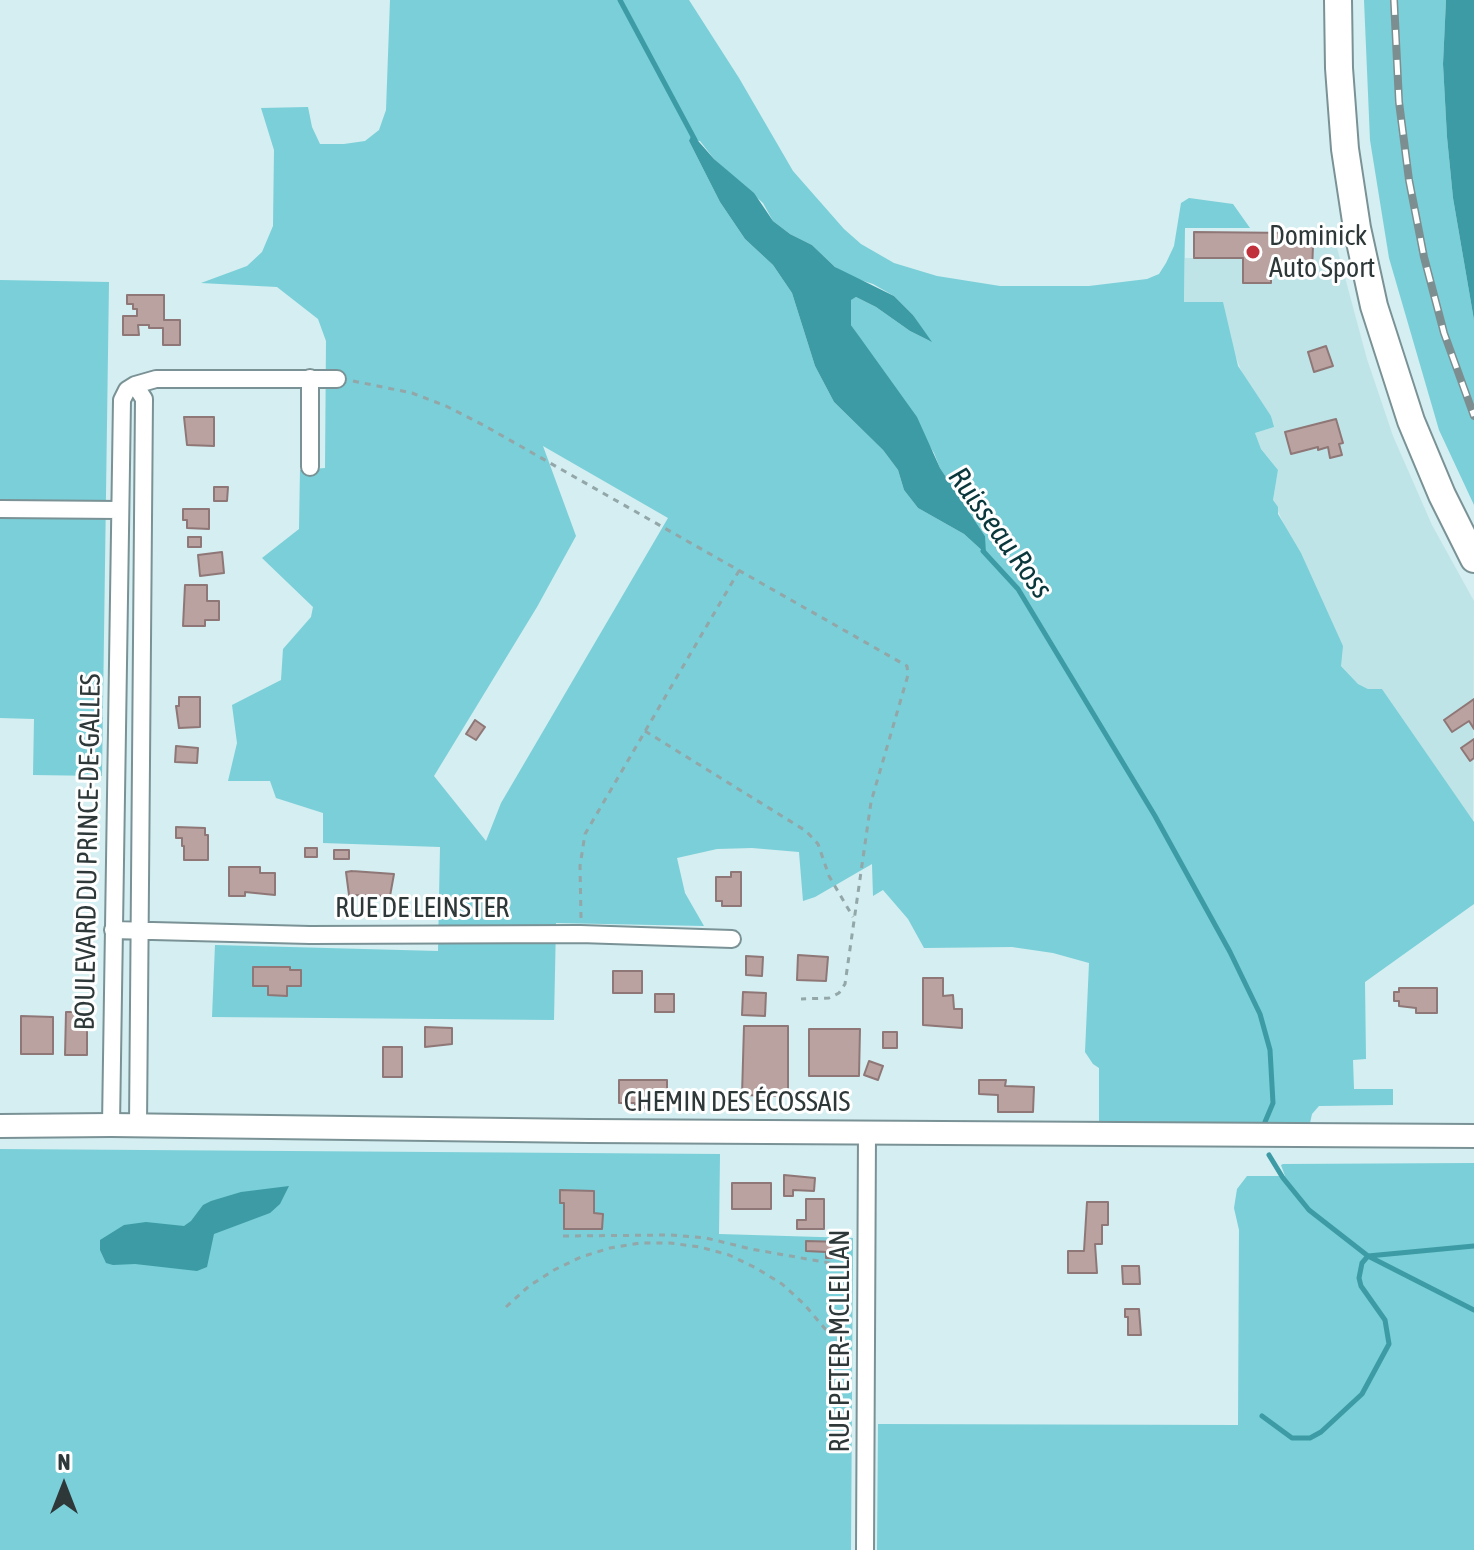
<!DOCTYPE html>
<html>
<head>
<meta charset="utf-8">
<style>
  body { margin:0 }
  #map { position:relative; width:1474px; height:1550px; overflow:hidden; background:#d4eef1; font-family:"Asap Condensed",sans-serif }
  canvas { display:block }
  .north { position:absolute; left:24px; top:1446px; width:80px; height:80px; -webkit-text-stroke:6px #fff; paint-order:stroke; rotate:0deg; font-size:22px; font-weight:700; line-height:32px; text-align:center; color:#2e3839 }
  .north::after { content:''; display:block; margin:auto; width:28px; height:36px; background:#2e3839; clip-path:polygon(50% 0,100% 100%,50% 72%,0 100%) }
</style>
</head>
<body>
<div id="map">
<canvas width="1474" height="1550"></canvas>
<div class="north">N</div>
</div>
<script>
const g = document.querySelector('canvas').getContext('2d');
g.lineJoin = 'round';
function fillPath(path, color) {
  g.fillStyle = color;
  g.fill(path, 'evenodd');
}
function shape(rows) {
  const path = new Path2D();
  for (const r of rows) {
    path.moveTo(r[0], r[1]);
    for (let i = 2; i < r.length; i += 2) path.lineTo(r[i], r[i + 1]);
  }
  return path;
}
function strokePath(path, color, width, dash) {
  g.strokeStyle = color;
  g.lineWidth = width;
  g.lineCap = dash ? 'butt' : 'round';
  g.setLineDash(dash || []);
  g.stroke(path);
}
function write(font, color, halo, rows, align = 'center') {
  g.font = font + ' "Asap Condensed",sans-serif';
  g.lineWidth = 6;
  g.setLineDash([]);
  g.textBaseline = 'middle';
  g.strokeStyle = halo;
  g.fillStyle = color;
  for (const [text, x, y, turn = 0] of rows) {
    g.save();
    g.translate(x, y);
    g.rotate((+turn || 0) * Math.PI / 180);
    g.textAlign = isNaN(turn) ? turn : align;
    if (halo) g.strokeText(text, 0, 0);
    g.fillText(text, 0, 0);
    g.restore();
  }
}
fillPath(shape([
  [1194,232,1333,233,1367,359,1393,436,1432,525,1474,601,1473,822,1382,689,1368,689,1358,684,1341,666,1341,651,1273,500,1278,470,1261,449,1255,433,1273,427,1271,416,1244,378,1232,347,1184,303,1185,258,1194,258]
]), '#bfe4e7');
fillPath(shape([
  [390,0,689,0,739,78,793,171,844,229,861,244,894,263,937,276,1000,286,1089,286,1147,279,1159,274,1166,263,1174,246,1181,203,1189,198,1233,204,1250,228,1185,228,1184,302,1223,302,1238,366,1271,416,1274,427,1255,433,1261,449,1278,470,1273,500,1278,507,1278,514,1301,553,1343,646,1341,666,1358,684,1368,689,1382,689,1474,822,1474,904,1365,982,1366,1059,1353,1060,1354,1089,1393,1089,1393,1105,1319,1106,1312,1114,1310,1123,1099,1124,1099,1068,1093,1064,1085,1052,1089,963,1053,953,1012,947,924,948,908,919,883,890,873,896,872,864,815,897,803,901,799,852,752,848,717,849,677,858,685,893,704,926,556,923,554,1020,212,1017,215,945,438,951,440,847,323,843,323,813,276,798,270,781,228,781,237,743,232,705,281,680,283,649,311,617,313,607,262,558,299,529,300,470,325,468,326,341,318,319,277,287,201,283,247,266,262,252,273,226,274,150,261,108,308,107,312,127,320,144,344,144,365,141,379,130,386,110],
  [689,141,700,141,714,159,763,203,773,221,790,234,812,245,835,267,851,277,873,284,894,296,913,315,930,341,910,331,876,307,856,297,850,300,851,325,882,371,934,453,940,468,985,536,985,553,964,534,918,508,904,490,898,470,883,450,834,402,815,366,792,293,773,265,745,239,720,202],
  [543,446,668,518,501,803,486,841,434,776,537,607,576,536],
  [1364,0,1446,0,1443,64,1447,137,1453,198,1474,320,1474,505,1439,430,1389,258,1370,140],
  [0,280,109,282,102,776,33,775,34,719,0,718],
  [0,1149,720,1154,719,1234,853,1238,851,1550,0,1550],
  [1474,1163,1474,1550,877,1550,878,1424,1238,1425,1239,1230,1234,1208,1237,1189,1247,1176,1285,1176,1281,1165,1283,1164]
]), '#7acfd8');
fillPath(shape([
  [1446,0,1474,0,1474,320,1453,198,1447,137,1443,64],
  [692,134,714,159,754,193,773,221,790,234,812,245,835,267,894,296,913,315,932,342,910,331,876,307,856,297,851,300,851,325,917,417,940,468,985,536,986,554,964,534,918,508,904,490,898,470,883,450,834,402,815,366,792,293,773,265,745,239,720,202,689,141],
  [289,1186,280,1204,270,1213,214,1234,207,1267,197,1271,135,1264,113,1265,106,1263,100,1250,100,1240,124,1225,146,1222,184,1226,191,1221,203,1205,211,1201,241,1192]
]), '#3c9ba5');
strokePath(shape([
  [620,0,695,140],
  [983,551,1018,589,1155,816,1230,952,1260,1014,1270,1050,1273,1103,1265,1122],
  [1269,1155,1283,1178,1309,1210,1368,1256,1474,1310],
  [1262,1416,1292,1438,1310,1438,1321,1432,1362,1394,1389,1344,1385,1320,1361,1286,1359,1278,1362,1263,1368,1256,1474,1246]
]), '#3c9ba5', 5);
const building = shape([
  [1194,232,1293,233,1293,245,1313,245,1312,272,1271,272,1271,283,1243,283,1243,258,1194,258,1194,232],
  [127,295,164,295,164,320,180,320,180,345,163,345,163,328,149,328,149,325,138,325,139,335,123,335,123,316,137,316,137,309,133,309,133,304,127,304,127,295],
  [1326,346,1333,366,1314,372,1308,352,1326,346],
  [184,417,214,417,214,446,187,445,184,417],
  [1336,419,1343,443,1339,444,1342,455,1330,458,1328,447,1318,450,1318,447,1291,454,1285,432,1336,419],
  [214,487,228,487,227,501,214,501,214,487],
  [183,509,209,509,209,529,187,528,187,520,183,520,183,509],
  [188,537,201,537,201,547,188,547,188,537],
  [222,552,224,573,200,576,198,555,222,552],
  [185,585,207,585,207,601,219,601,219,620,205,620,205,626,183,626,185,585],
  [179,697,200,697,200,727,179,728,176,706,179,706,179,697],
  [1474,699,1474,729,1469,721,1452,732,1444,720,1474,699],
  [475,720,485,727,476,740,466,734,475,720],
  [1474,739,1474,758,1470,761,1461,748,1474,739],
  [176,746,198,748,197,763,175,762,176,746],
  [176,827,205,828,205,835,208,835,208,860,184,860,184,846,182,846,182,838,176,838,176,827],
  [305,848,317,848,317,857,305,857,305,848],
  [334,850,349,850,349,859,334,859,334,850],
  [229,867,260,867,260,873,275,873,275,895,245,892,245,896,229,896,229,867],
  [352,871,394,874,390,896,349,895,346,872,352,871],
  [731,872,741,872,741,906,722,906,722,901,716,901,716,877,731,877,731,872],
  [798,955,828,957,826,981,797,980,798,955],
  [746,956,763,957,762,976,746,975,746,956],
  [253,967,290,967,290,970,301,970,301,986,287,986,287,996,268,995,268,986,253,986,253,967],
  [613,971,642,971,642,993,613,993,613,971],
  [923,978,943,978,943,996,953,995,954,1009,962,1009,962,1028,923,1025,923,978],
  [1399,988,1437,988,1437,1013,1416,1013,1416,1008,1399,1006,1399,1001,1394,1001,1394,992,1399,992,1399,988],
  [743,992,766,993,765,1016,742,1015,743,992],
  [655,994,674,994,674,1012,655,1012,655,994],
  [66,1012,87,1012,87,1055,65,1055,66,1012],
  [21,1016,53,1017,53,1054,21,1054,21,1016],
  [744,1026,788,1026,788,1092,776,1092,776,1096,742,1095,744,1026],
  [425,1027,452,1028,452,1044,425,1047,425,1027],
  [809,1029,860,1029,859,1076,809,1076,809,1029],
  [883,1032,897,1032,897,1048,883,1048,883,1032],
  [383,1047,402,1047,402,1077,383,1077,383,1047],
  [869,1061,883,1066,878,1080,864,1075,869,1061],
  [619,1080,667,1080,667,1103,648,1103,648,1108,635,1107,635,1103,619,1103,619,1080],
  [979,1080,1006,1080,1005,1086,1034,1087,1033,1112,998,1112,998,1095,979,1094,979,1080],
  [784,1175,815,1178,814,1191,793,1190,793,1196,784,1196,784,1175],
  [732,1183,771,1183,771,1209,732,1209,732,1183],
  [560,1190,594,1191,594,1213,603,1214,602,1229,564,1229,564,1203,560,1203,560,1190],
  [806,1199,824,1199,824,1229,797,1229,797,1220,806,1220,806,1199],
  [1087,1202,1108,1202,1108,1225,1102,1225,1102,1244,1095,1244,1097,1273,1068,1273,1068,1251,1084,1251,1087,1202],
  [806,1241,843,1242,842,1253,834,1252,834,1258,826,1258,826,1252,806,1251,806,1241],
  [1122,1266,1139,1266,1140,1284,1123,1284,1122,1266],
  [1125,1309,1139,1309,1141,1335,1128,1335,1128,1317,1125,1317,1125,1309]
]);
fillPath(building, '#b9a2a0');
strokePath(building, '#8e7776', 2);
const minor = shape([
  [135,385,144,399,138,1125],
  [310,467,310,378],
  [0,509,120,510],
  [113,930,310,935,580,934,732,939],
  [111,1125,122,400,127,390,135,385,156,379,337,379],
  [865,1550,867,1133]
]);
const secondary = shape([
  [0,1126,111,1125,589,1131,1474,1136]
]);
const primary = shape([
  [1338,0,1339,68,1345,149,1357,228,1374,306,1411,421,1442,495,1474,559]
]);
strokePath(minor, '#7a9295', 20);
strokePath(secondary, '#7a9295', 26);
strokePath(primary, '#7a9295', 30);
strokePath(shape([
  [353,381,412,393,446,406,485,426,907,666,908,675,871,802,845,984,839,993,829,998,801,999],
  [645,731,806,831,818,844,829,876,853,917],
  [581,918,580,866,585,834,740,569],
  [563,1236,670,1235,706,1238,751,1249,852,1267],
  [506,1307,529,1286,554,1270,581,1257,610,1248,640,1243,670,1243,700,1247,729,1255,756,1268,782,1284,804,1304,826,1330]
]), '#93a6a8', 3, [6, 6]);
strokePath(minor, '#fff', 16);
strokePath(secondary, '#fff', 22);
strokePath(primary, '#fff', 26);
const rail = shape([
  [1394,0,1399,102,1409,180,1424,257,1444,333,1474,416]
]);
strokePath(rail, '#7d8e90', 8);
strokePath(rail, '#fff', 5, [15]);
for (const [x, y, r, color] of [
  [1253,252,8,"#c1313b"]
]) {
  const dot = new Path2D();
  dot.arc(x, y, r, 0, 2 * Math.PI);
  g.fillStyle = color;
  g.fill(dot);
  strokePath(dot, '#fff', 3);
}
write('28px', '#2e3839', '#fff', [
  ["Dominick",1269,236],
  ["Auto Sport",1269,268]
], 'left');
write('28px', '#2e3839', '#fff', [
  ["BOULEVARD DU PRINCE-DE-GALLES",88,852,-89],
  ["RUE DE LEINSTER",422,908],
  ["CHEMIN DES ÉCOSSAIS",737,1102],
  ["RUE PETER-MCLELLAN",840,1341,-90]
]);
write('italic 30px', '#09373b', '#fff', [
  ["Ruisseau Ross",1000,533,54]
]);
</script>
</body>
</html>
